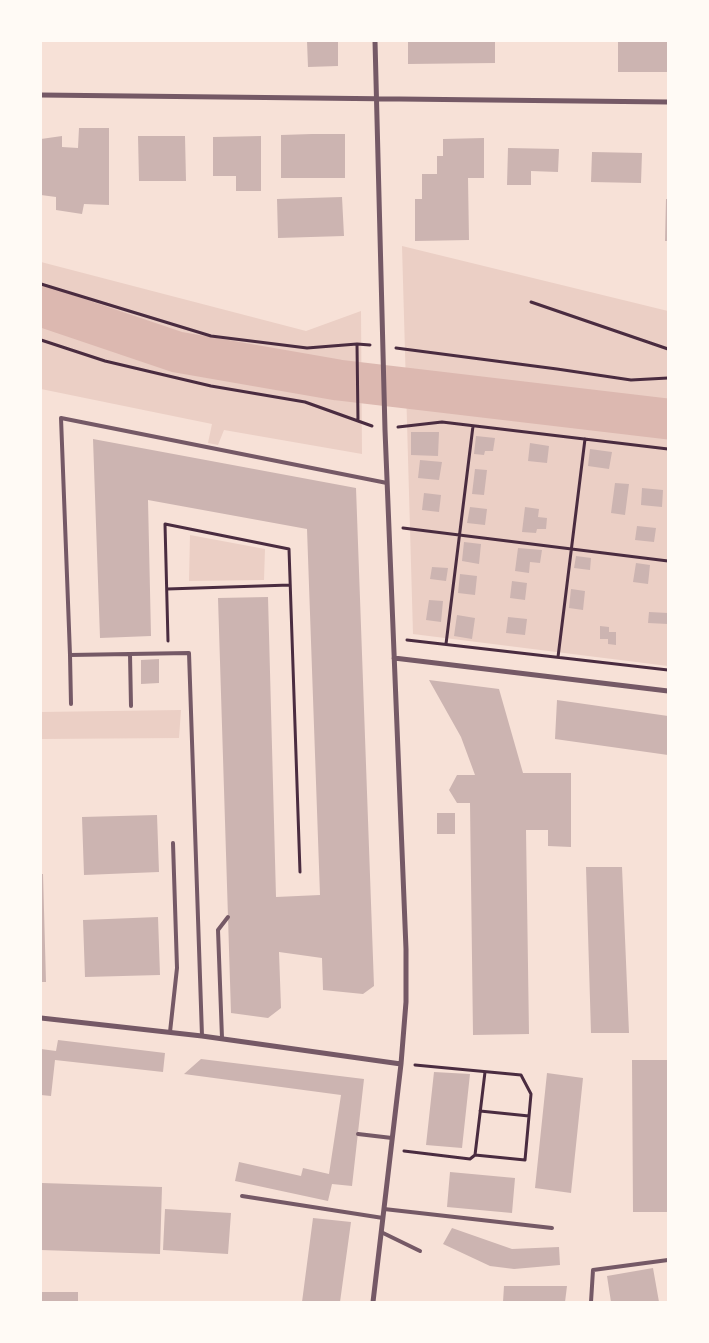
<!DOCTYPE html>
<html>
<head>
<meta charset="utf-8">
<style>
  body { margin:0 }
  #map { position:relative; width:709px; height:1343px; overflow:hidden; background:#f7e1d7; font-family:Ubuntu,sans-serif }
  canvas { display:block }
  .frame { position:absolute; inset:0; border:42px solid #fffaf5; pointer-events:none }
</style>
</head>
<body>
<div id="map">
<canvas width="709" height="1343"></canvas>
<div class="frame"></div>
</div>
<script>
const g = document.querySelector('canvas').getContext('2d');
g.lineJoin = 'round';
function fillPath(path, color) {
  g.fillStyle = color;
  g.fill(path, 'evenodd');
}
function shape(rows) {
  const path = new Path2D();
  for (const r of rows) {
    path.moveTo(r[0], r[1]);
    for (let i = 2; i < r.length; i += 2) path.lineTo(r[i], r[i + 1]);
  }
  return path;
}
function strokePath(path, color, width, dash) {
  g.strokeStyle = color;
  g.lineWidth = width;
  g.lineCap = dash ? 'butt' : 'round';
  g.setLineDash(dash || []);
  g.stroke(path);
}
fillPath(shape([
  [402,246,668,311,668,666,413,634],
  [41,262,306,331,361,311,362,454,224,430,218,445,208,443,212,424,41,389],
  [190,535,265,549,264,580,189,581],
  [181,710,179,738,41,739,41,712]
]), '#ebcfc5');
strokePath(shape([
  [41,306,177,352,338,380,668,419]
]), '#dcb8b0', 41);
fillPath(shape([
  [307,41,338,41,338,66,308,67],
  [408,41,495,41,495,63,408,64],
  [618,41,668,41,668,72,618,72],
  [79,128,109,128,109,205,84,204,82,214,56,210,56,197,41,195,41,139,62,136,62,147,78,148],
  [312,134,345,134,345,178,281,178,281,135],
  [138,136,185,136,186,181,139,181],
  [261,136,261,191,236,191,236,176,213,176,213,137],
  [484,138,484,178,468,178,469,240,415,241,415,199,422,199,422,174,437,174,437,156,443,156,443,139],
  [508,148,559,149,558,172,531,171,531,185,507,185],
  [592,152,642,153,641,183,591,182],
  [342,197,344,236,278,238,277,199],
  [666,199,668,199,668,241,665,241],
  [411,432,439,432,438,456,411,455],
  [476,436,495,438,493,451,485,451,484,455,474,454],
  [93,439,356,488,374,986,363,994,323,990,322,958,279,952,281,1008,268,1018,231,1013,218,598,268,597,276,897,320,895,307,529,148,500,151,636,100,638],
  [530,443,549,446,547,463,528,461],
  [590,449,612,452,609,469,588,466],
  [420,460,442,462,439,480,418,478],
  [475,469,487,470,484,495,472,494],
  [615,483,629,484,625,515,611,513],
  [642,488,663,490,662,507,641,505],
  [424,493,441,495,439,512,422,510],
  [470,507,487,509,485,525,467,523],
  [525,507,539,509,538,517,547,518,546,529,537,529,536,533,522,532],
  [637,526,656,528,654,542,635,540],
  [464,542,481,544,479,564,462,561],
  [518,548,542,550,540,563,530,562,529,573,515,571],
  [576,556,591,558,590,570,574,568],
  [636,563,650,565,648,584,633,582],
  [432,567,448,568,446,581,430,579],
  [460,574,477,576,475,595,458,593],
  [512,581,527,583,525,600,510,598],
  [571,589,585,591,583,610,569,608],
  [429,600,443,601,441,622,426,620],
  [649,612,668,613,668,624,648,623],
  [457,615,475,618,472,639,454,636],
  [508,617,527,619,525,635,506,633],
  [600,626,609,627,609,632,616,632,616,645,608,644,608,639,600,639],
  [159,659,159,683,141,684,141,660],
  [429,680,499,689,523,773,571,773,571,847,548,846,548,830,526,830,529,1034,473,1035,470,803,457,803,449,790,457,775,475,775,461,737],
  [557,700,668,716,668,755,555,739],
  [437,813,455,813,455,834,437,834],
  [157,815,159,872,84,875,82,817],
  [586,867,622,867,629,1033,591,1033],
  [41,874,43,874,46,982,41,982],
  [158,917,160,975,85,977,83,920],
  [58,1040,165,1053,163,1072,55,1060,51,1096,41,1095,41,1049,56,1051],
  [201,1059,364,1079,352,1186,332,1184,328,1201,235,1181,239,1162,301,1176,303,1168,329,1174,341,1095,184,1074],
  [632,1060,668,1060,668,1212,633,1212],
  [434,1072,470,1074,462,1148,426,1145],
  [547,1073,583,1078,571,1193,535,1188],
  [450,1172,515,1178,512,1213,447,1207],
  [42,1183,162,1187,160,1254,41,1250],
  [165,1209,231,1213,228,1254,163,1250],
  [313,1218,351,1222,340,1302,302,1302],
  [452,1228,512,1249,559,1247,560,1265,514,1269,490,1266,443,1244],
  [653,1268,659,1302,611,1302,607,1276],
  [504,1286,567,1286,565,1302,503,1302],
  [41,1292,78,1292,78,1302,41,1302]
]), '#ccb4b1');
strokePath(shape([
  [41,284,211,336,307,348,357,344,370,345],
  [531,302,668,349],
  [41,340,105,361,211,386,305,402,372,426],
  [357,344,358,421],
  [396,348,557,369,631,380,668,378],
  [398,427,442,422,668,449],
  [403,528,668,561],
  [167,589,290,585],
  [407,640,668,670],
  [168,641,165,524,289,549,300,872],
  [446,644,473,426],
  [558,657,585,439],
  [480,1111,529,1116],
  [404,1151,470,1159,475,1155,525,1160,531,1094,521,1075,415,1065],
  [475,1155,485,1072]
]), '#4a2c40', 3);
strokePath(shape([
  [130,654,131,706],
  [70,655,71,704],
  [170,1032,177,968,173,843],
  [202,1036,189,653,70,655,61,418,387,483],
  [222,1038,218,930,228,917],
  [358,1134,392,1138],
  [242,1196,383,1218],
  [384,1209,552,1228],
  [381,1232,420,1251],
  [591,1302,593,1270,668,1260]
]), '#755966', 4);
strokePath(shape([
  [41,95,668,102],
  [394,658,668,691],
  [41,1018,202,1036,401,1064],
  [373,1302,401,1064,406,1002,406,949,385,430,375,41]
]), '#755966', 5);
</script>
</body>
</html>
